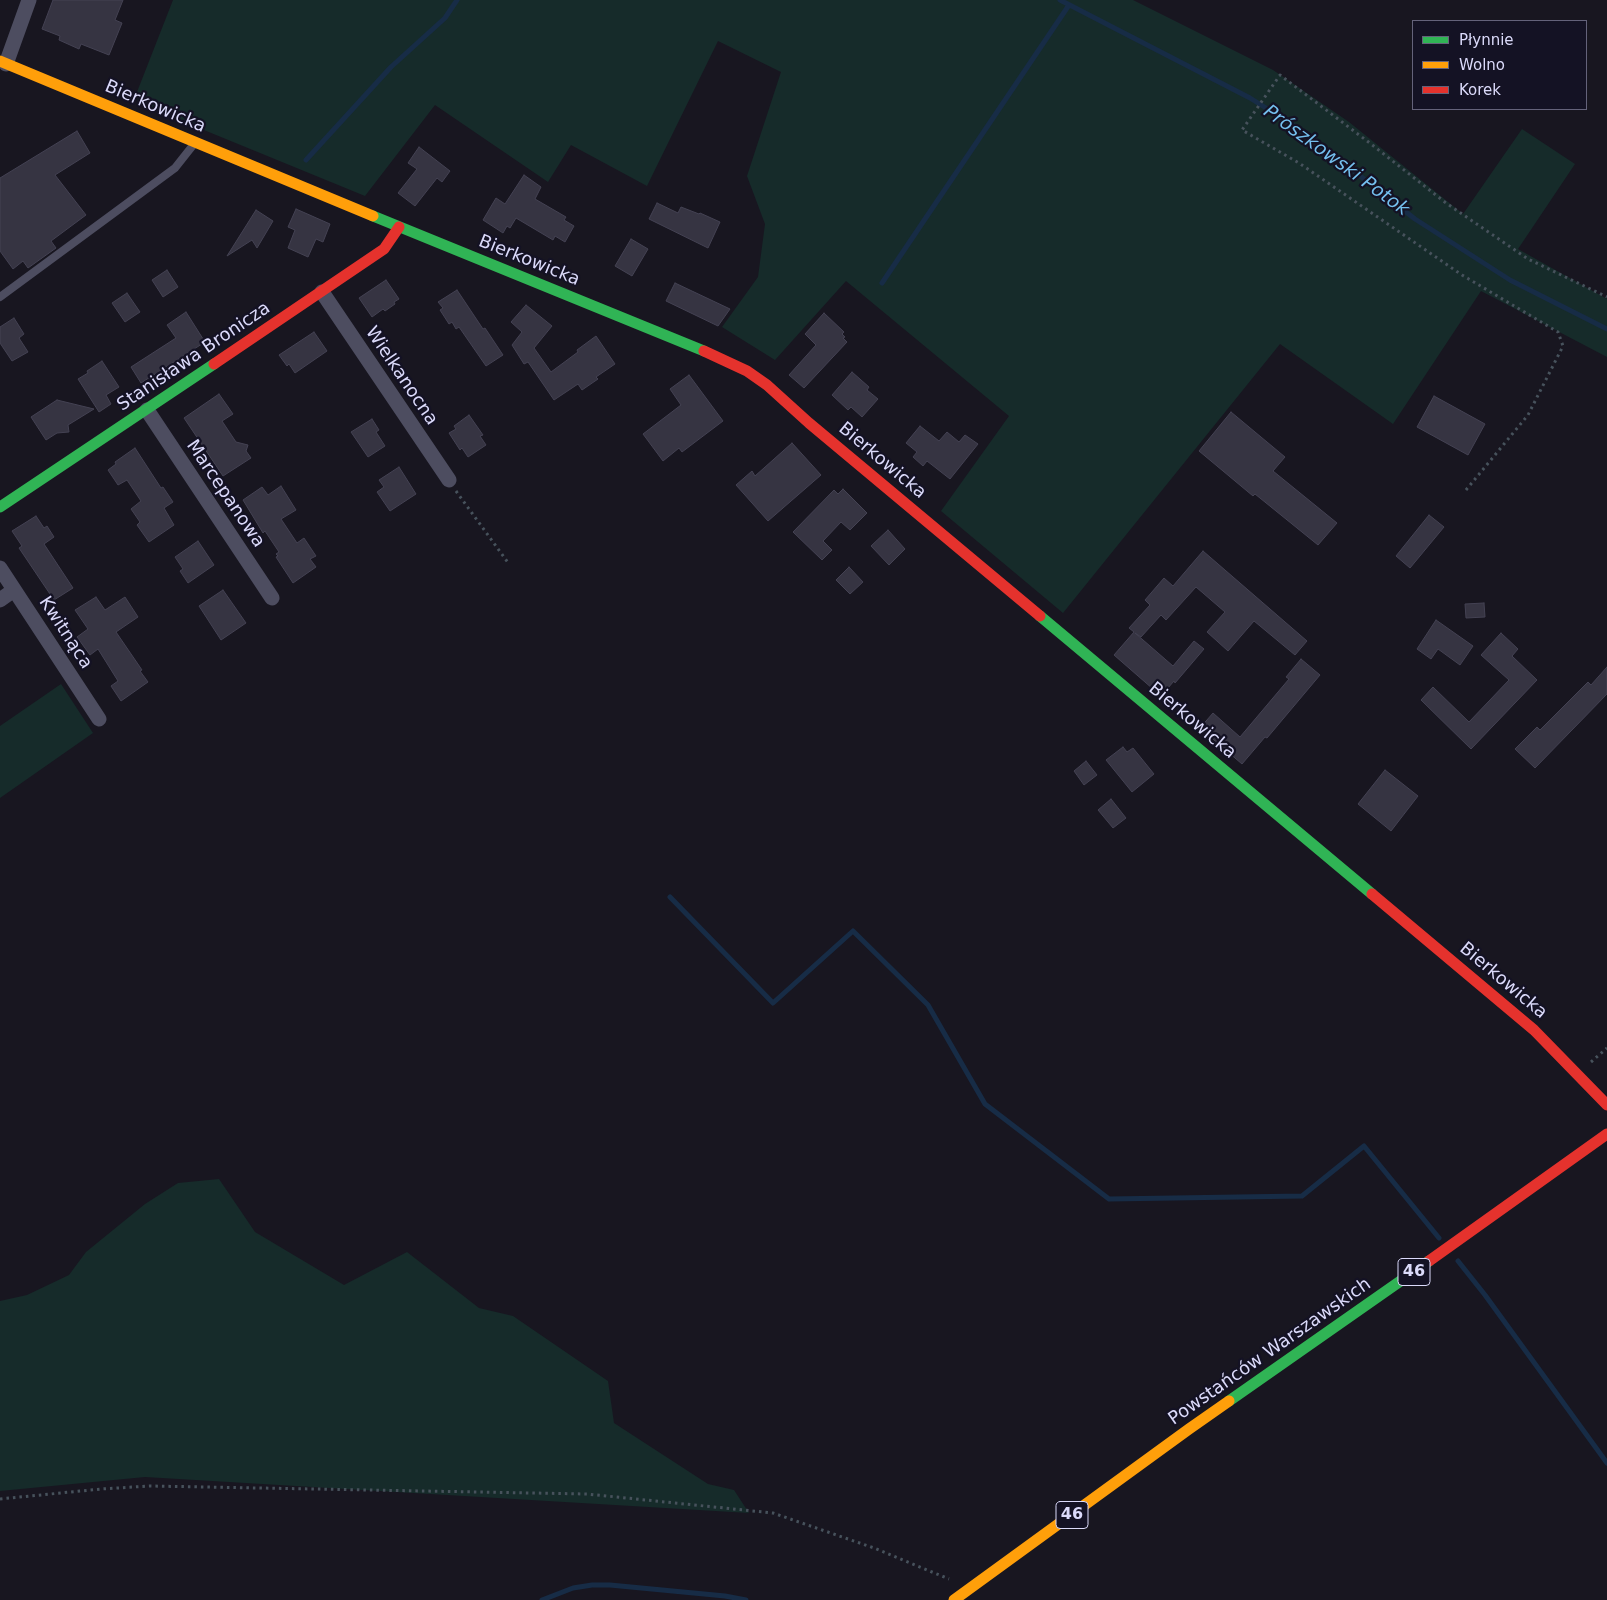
<!DOCTYPE html>
<html>
<head>
<meta charset="utf-8">
<style>
  body { margin:0 }
  #map { position:relative; width:1607px; height:1600px; overflow:hidden; background:#181620; font-family:"DejaVu Sans",sans-serif }
  canvas { display:block }
  .legend { position:absolute; left:1412px; top:20px; width:175px; height:90px; box-sizing:border-box; background:#141224; border:1px solid #64627a; margin:0; padding:6px 9px; list-style:none; font-size:15px; color:#dbdafa }
  .legend li { display:flex; align-items:center; gap:10px; height:25px }
  .legend b { width:25px; border:1px solid #64627a }
</style>
</head>
<body>
<div id="map">
<canvas width="1607" height="1600"></canvas>
<ul class="legend">
<li><b style="height:6px;background:#30b455"></b>Płynnie</li>
<li><b style="height:6px;background:#ff9f0a"></b>Wolno</li>
<li><b style="height:6px;background:#e5322d"></b>Korek</li>
</ul>
</div>
<script>
const g = document.querySelector('canvas').getContext('2d');
g.lineJoin = 'round';
function fillPath(path, color) {
  g.fillStyle = color;
  g.fill(path, 'evenodd');
}
function shape(rows) {
  const path = new Path2D();
  for (const r of rows) {
    path.moveTo(r[0], r[1]);
    for (let i = 2; i < r.length; i += 2) path.lineTo(r[i], r[i + 1]);
  }
  return path;
}
function strokePath(path, color, width, dash) {
  g.strokeStyle = color;
  g.lineWidth = width;
  g.lineCap = dash ? 'butt' : 'round';
  g.setLineDash(dash || []);
  g.stroke(path);
}
function write(font, color, halo, rows, align = 'center') {
  g.font = font + ' "DejaVu Sans",sans-serif';
  g.lineWidth = 4.5;
  g.setLineDash([]);
  g.textBaseline = 'middle';
  g.strokeStyle = halo;
  g.fillStyle = color;
  for (const [text, x, y, turn = 0] of rows) {
    g.save();
    g.translate(x, y);
    g.rotate((+turn || 0) * Math.PI / 180);
    g.textAlign = isNaN(turn) ? turn : align;
    if (halo) g.strokeText(text, 0, 0);
    g.fillText(text, 0, 0);
    g.restore();
  }
}
fillPath(shape([
  [173,0,1133,0,1273,70,1349,122,1463,214,1522,129,1575,164,1518,249,1607,299,1607,357,1481,291,1393,424,1280,344,1063,613,941,511,1009,416,846,281,775,360,722,327,758,277,765,224,747,176,781,72,718,41,647,186,571,145,548,182,435,105,365,196,138,103,137,92],
  [61,684,93,733,0,798,0,726],
  [219,1179,255,1232,344,1285,407,1252,479,1308,513,1316,608,1381,614,1423,708,1484,734,1490,749,1513,145,1477,0,1491,0,1301,27,1295,69,1275,86,1252,145,1204,178,1183]
]), '#162b2a');
strokePath(shape([
  [1060,0,1250,98,1304,132,1415,219,1510,280,1607,329],
  [306,160,391,67,445,18,457,0],
  [882,283,1069,5],
  [670,897,773,1003,853,931,928,1005,985,1104,1109,1199,1302,1196,1364,1146,1439,1238],
  [1458,1261,1485,1295,1607,1463],
  [542,1600,573,1588,592,1585,610,1585,725,1596,746,1600]
]), '#172c46', 5);
const building = shape([
  [53,0,123,0,115,20,122,23,109,55,81,44,79,49,59,40,60,36,42,29,53,0],
  [77,131,90,153,55,175,86,215,51,241,56,248,28,268,23,261,13,269,0,251,0,178,77,131],
  [419,147,450,171,442,182,437,178,415,206,398,193,417,169,408,163,419,147],
  [524,175,541,187,535,199,566,217,564,220,574,226,565,242,555,236,553,240,516,218,510,228,507,226,503,233,483,220,496,198,505,204,524,175],
  [657,203,678,213,681,207,699,214,700,213,720,222,708,248,649,219,657,203],
  [296,209,330,224,323,242,316,239,308,257,288,248,295,230,288,227,296,209],
  [256,210,273,221,257,248,252,240,227,256,256,210],
  [631,239,648,249,632,276,615,266,631,239],
  [167,270,178,287,163,297,152,280,167,270],
  [386,280,399,299,394,302,395,304,385,311,383,309,372,317,359,298,386,280],
  [675,283,730,309,718,326,666,301,675,283],
  [457,290,483,329,485,328,503,355,486,366,459,327,456,329,452,322,449,324,440,310,443,308,438,302,457,290],
  [127,293,140,312,125,322,112,303,127,293],
  [526,305,552,326,534,348,551,372,578,352,577,350,596,336,615,364,596,377,598,379,582,390,578,384,554,400,528,362,524,364,512,345,522,332,511,322,526,305],
  [186,312,205,342,141,383,131,367,176,338,167,325,186,312],
  [824,313,844,332,842,334,845,337,843,338,847,342,804,388,789,375,816,345,805,334,824,313],
  [14,318,24,334,19,338,28,352,12,361,0,343,0,327,14,318],
  [314,332,327,351,295,373,289,364,287,366,279,355,314,332],
  [102,361,119,387,106,395,111,404,99,412,78,379,88,373,87,371,102,361],
  [852,372,869,387,867,390,878,399,862,417,851,407,848,410,832,395,852,372],
  [689,375,723,421,682,452,679,448,663,461,643,434,681,405,670,389,689,375],
  [219,394,233,414,222,421,236,442,248,445,246,451,251,458,223,476,184,418,219,394],
  [1434,396,1485,424,1468,455,1417,427,1434,396],
  [57,400,94,409,68,425,69,432,57,433,46,440,31,417,57,400],
  [1231,412,1285,457,1273,471,1337,523,1318,545,1255,494,1253,496,1199,451,1231,412],
  [469,415,483,435,480,436,486,445,468,457,462,448,460,450,449,433,456,429,454,426,469,415],
  [372,419,379,430,376,432,385,446,368,457,351,432,372,419],
  [920,426,939,441,947,432,959,442,965,435,978,444,950,479,927,461,923,466,913,457,917,452,906,443,920,426],
  [792,443,821,475,768,521,736,485,752,471,755,476,792,443],
  [135,448,161,488,163,487,173,502,164,508,174,525,149,542,137,525,140,522,131,509,141,501,127,480,118,485,108,470,116,464,115,462,135,448],
  [399,467,416,494,390,511,377,492,384,487,379,480,399,467],
  [281,486,296,510,281,519,297,543,304,538,316,556,310,559,316,567,293,583,276,557,278,556,276,554,279,552,265,531,263,533,243,500,262,487,268,495,281,486],
  [843,489,867,513,850,530,841,522,823,541,832,550,822,560,793,532,834,490,838,494,843,489],
  [1429,515,1444,527,1410,568,1396,556,1429,515],
  [36,516,44,528,47,526,54,537,44,544,73,588,54,600,19,548,22,546,12,531,36,516],
  [888,530,905,549,889,565,871,546,888,530],
  [198,541,214,565,188,583,180,571,183,569,175,557,198,541],
  [1203,551,1307,641,1295,655,1254,621,1228,651,1207,632,1225,612,1196,587,1166,620,1161,615,1141,637,1135,633,1173,666,1194,641,1204,649,1175,683,1174,681,1161,696,1114,655,1134,632,1129,628,1150,605,1145,600,1164,578,1173,586,1203,551],
  [849,567,863,582,850,594,836,580,849,567],
  [223,590,246,623,221,640,199,606,223,590],
  [96,597,105,610,125,597,138,617,116,632,142,670,140,671,148,682,121,701,111,686,118,681,98,649,90,655,77,637,88,629,75,610,96,597],
  [1484,603,1485,617,1466,618,1465,604,1484,603],
  [1436,620,1473,646,1460,665,1438,649,1431,659,1417,649,1436,620],
  [1501,633,1518,649,1512,656,1537,680,1471,749,1421,700,1433,687,1469,722,1509,680,1481,655,1501,633],
  [1301,659,1320,675,1267,738,1265,737,1242,764,1200,728,1213,713,1240,737,1289,679,1286,677,1301,659],
  [1607,667,1607,694,1535,768,1515,749,1537,727,1540,730,1588,682,1591,685,1607,667],
  [1123,747,1127,752,1133,748,1154,774,1132,792,1106,760,1123,747],
  [1086,761,1097,775,1084,785,1074,771,1086,761],
  [1385,770,1418,796,1391,831,1358,804,1385,770],
  [1111,799,1126,818,1113,828,1098,810,1111,799]
]);
fillPath(building, '#363442');
strokePath(building, '#444253', 1);
strokePath(shape([
  [1466,490,1528,415,1563,346,1558,332,1462,275,1299,163,1242,130,1280,75,1371,144,1446,203,1528,259,1607,297],
  [456,491,509,564],
  [1591,1062,1607,1048],
  [0,1499,101,1489,150,1486,587,1494,773,1513,874,1548,949,1579]
]), '#47525c', 3, [2.5, 4]);
strokePath(shape([
  [0,297,175,168,194,144]
]), '#4d4d60', 8);
strokePath(shape([
  [6,64,29,0],
  [322,292,449,480],
  [147,410,272,598],
  [0,568,99,719],
  [0,600,14,590]
]), '#4d4d60', 15);
strokePath(shape([
  [373,216,704,351],
  [0,507,214,364],
  [1040,616,1372,894],
  [1229,1401,1429,1261]
]), '#30b455', 11);
strokePath(shape([
  [0,61,373,216],
  [954,1600,1189,1429,1229,1401]
]), '#ff9f0a', 11);
strokePath(shape([
  [704,351,747,371,767,385,809,423,1040,616],
  [214,364,384,249,399,227],
  [1372,894,1534,1030,1607,1105],
  [1429,1261,1607,1134]
]), '#e5322d', 11);
for (const [x, y, w] of [
  [1414,1272,32],
  [1072,1515,32]
]) {
  const box = new Path2D();
  box.roundRect(x - w / 2, y - 13.5, w, 27, 4);
  g.fillStyle = '#141224';
  g.fill(box);
  strokePath(box, '#dbdafa', 1);
}
write('bold 16px', '#dbdafa', null, [
  ["46",1414,1272],
  ["46",1072,1515]
]);
write('18px', '#dbdafa', '#141224', [
  ["Bierkowicka",155,107,23],
  ["Bierkowicka",529,261,22],
  ["Stanisława Bronicza",194,357,-34],
  ["Wielkanocna",401,376,56],
  ["Bierkowicka",882,461,40],
  ["Marcepanowa",225,494,56],
  ["Kwitnąca",65,633,57],
  ["Bierkowicka",1192,721,40],
  ["Bierkowicka",1503,981,40],
  ["Powstańców Warszawskich",1270,1352,-35]
]);
write('italic 19px', '#74bfee', '#141224', [
  ["Prószkowski Potok",1336,161,36]
]);
</script>
</body>
</html>
